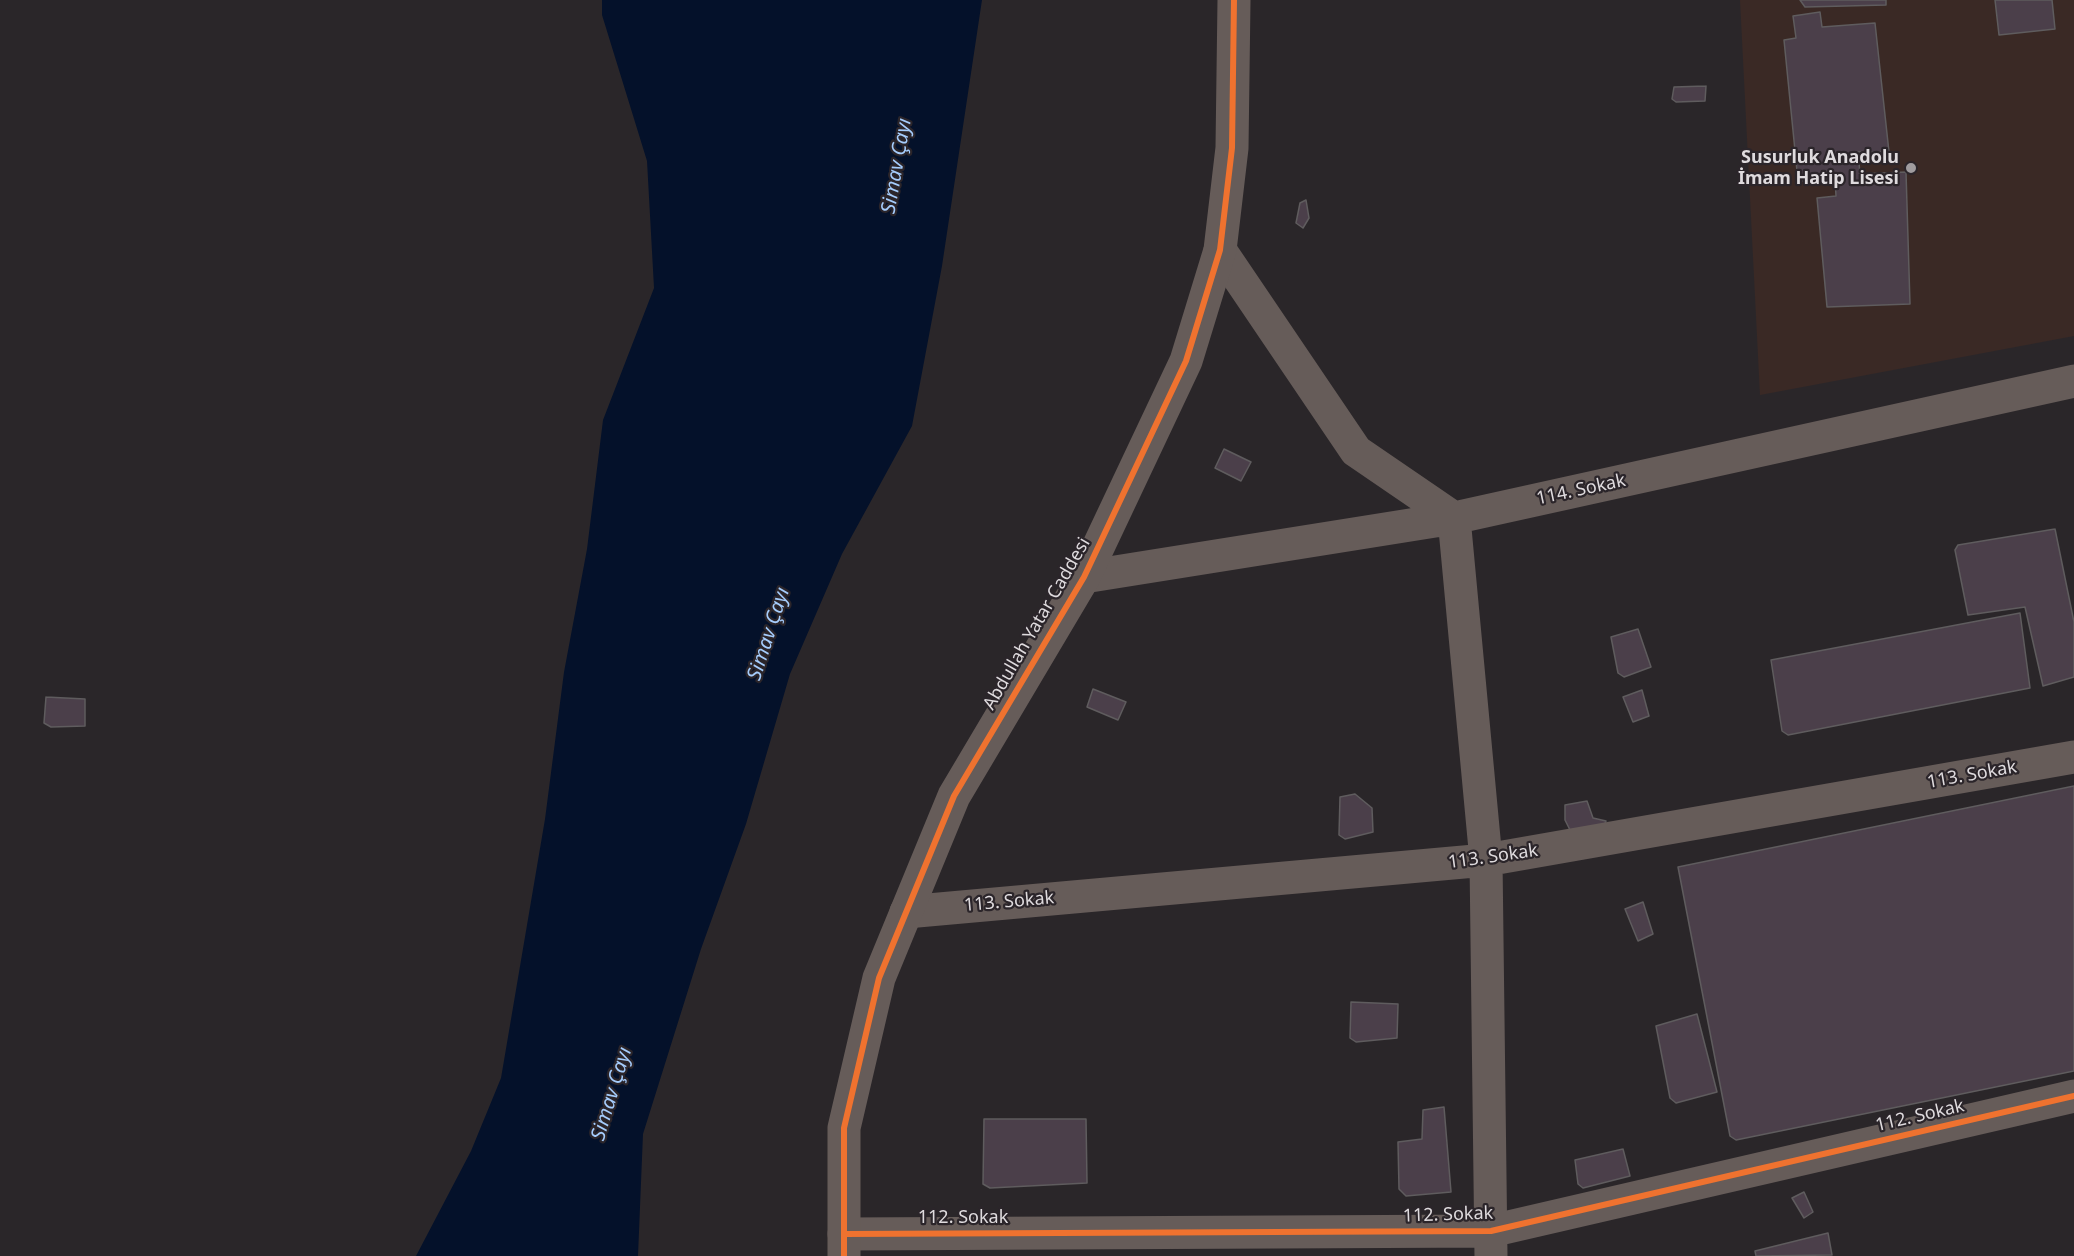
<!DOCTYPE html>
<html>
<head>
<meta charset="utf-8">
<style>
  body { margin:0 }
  canvas { display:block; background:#2a2629 }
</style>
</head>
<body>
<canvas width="2074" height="1256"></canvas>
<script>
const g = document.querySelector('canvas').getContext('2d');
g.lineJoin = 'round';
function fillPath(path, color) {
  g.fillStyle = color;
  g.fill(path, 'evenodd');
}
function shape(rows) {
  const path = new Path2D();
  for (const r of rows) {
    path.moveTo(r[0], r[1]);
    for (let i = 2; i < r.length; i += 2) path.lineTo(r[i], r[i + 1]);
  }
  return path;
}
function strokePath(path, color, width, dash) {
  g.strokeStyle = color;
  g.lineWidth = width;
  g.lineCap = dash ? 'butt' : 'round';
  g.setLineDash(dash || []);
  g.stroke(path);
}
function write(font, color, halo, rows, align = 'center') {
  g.font = font + ' "Noto Sans",sans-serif';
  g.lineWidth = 4.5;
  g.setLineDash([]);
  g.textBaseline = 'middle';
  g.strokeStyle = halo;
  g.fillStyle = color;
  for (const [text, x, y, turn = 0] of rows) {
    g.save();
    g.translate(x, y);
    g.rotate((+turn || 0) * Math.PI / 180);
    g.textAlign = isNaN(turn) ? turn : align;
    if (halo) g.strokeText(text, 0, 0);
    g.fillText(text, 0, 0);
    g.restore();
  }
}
fillPath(shape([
  [1740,0,2074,0,2074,336,1760,395]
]), '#3a2925');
fillPath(shape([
  [602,0,982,0,942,266,912,426,842,554,790,674,746,824,701,949,643,1134,638,1256,416,1256,471,1151,501,1078,545,819,564,672,587,549,603,420,654,288,647,161,602,15]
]), '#04112a');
const building = shape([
  [1800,0,1886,0,1886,5,1805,7,1800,0],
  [1995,0,2052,0,2055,29,1999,35,1995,0],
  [1820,12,1822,27,1875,23,1889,152,1858,152,1860,174,1906,172,1910,304,1827,307,1817,198,1836,196,1835,179,1798,181,1784,40,1796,38,1793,16,1820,12],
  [1706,86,1705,101,1676,102,1672,99,1674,87,1706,86],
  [1306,200,1309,218,1303,228,1296,223,1300,203,1306,200],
  [1224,449,1251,462,1241,481,1215,468,1224,449],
  [2055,529,2074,622,2074,677,2043,686,2025,607,1968,615,1955,550,1958,545,2055,529],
  [2020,613,2030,688,1788,735,1782,731,1771,660,2020,613],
  [1638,629,1651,667,1624,677,1618,673,1611,637,1638,629],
  [1093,689,1126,702,1118,720,1087,707,1093,689],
  [1642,690,1649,716,1633,722,1623,697,1642,690],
  [46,697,85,699,85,726,51,727,44,723,46,697],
  [2074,786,2074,1071,1736,1140,1730,1136,1678,867,2074,786],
  [1355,794,1372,808,1373,832,1345,839,1339,835,1340,797,1355,794],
  [1587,801,1593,818,1606,821,1604,826,1572,834,1565,820,1565,805,1587,801],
  [1643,902,1653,934,1638,941,1625,909,1643,902],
  [1351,1002,1398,1004,1397,1038,1356,1042,1350,1038,1351,1002],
  [1697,1014,1717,1092,1676,1103,1670,1098,1656,1026,1697,1014],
  [1444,1107,1451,1192,1406,1196,1399,1189,1398,1142,1422,1139,1423,1110,1444,1107],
  [984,1119,1086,1119,1087,1183,990,1188,983,1184,984,1119],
  [1623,1149,1630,1176,1583,1188,1578,1184,1575,1160,1623,1149],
  [1804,1192,1813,1212,1804,1218,1792,1198,1804,1192],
  [1828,1233,1832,1255,1756,1256,1755,1251,1828,1233]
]);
fillPath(building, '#4b3f4a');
strokePath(building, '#5f5c5e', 1.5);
strokePath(shape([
  [1220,250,1356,451,1454,518,1486,860,1491,1256],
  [1084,577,1454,518,2074,381],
  [906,912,1486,860,2074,757],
  [844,1234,1491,1231,2074,1096]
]), '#665c59', 33);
strokePath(shape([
  [844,1256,844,1128,879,978,954,796,1084,577,1186,361,1220,250,1232,148,1234,0]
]), '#665c59', 33);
strokePath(shape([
  [844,1234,1491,1231,2074,1096],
  [844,1256,844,1128,879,978,954,796,1084,577,1186,361,1220,250,1232,148,1234,0]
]), '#ef722f', 6);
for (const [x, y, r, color] of [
  [1911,168,6,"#a09c9f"]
]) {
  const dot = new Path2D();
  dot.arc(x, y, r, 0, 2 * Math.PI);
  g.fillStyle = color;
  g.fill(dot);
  strokePath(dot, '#2b252a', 2);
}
write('bold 18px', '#dfdbde', '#2b252a', [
  ["Susurluk Anadolu",1899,158],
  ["İmam Hatip Lisesi",1899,179]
], 'right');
write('18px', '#dfdbde', '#2b252a', [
  ["114. Sokak",1581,490,-12],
  ["Abdullah Yatar Caddesi",1037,624,-60],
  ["113. Sokak",1972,775,-10],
  ["113. Sokak",1493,857,-8],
  ["113. Sokak",1009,902,-5],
  ["112. Sokak",1920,1116,-13],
  ["112. Sokak",1448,1215,-2],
  ["112. Sokak",963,1218]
]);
write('italic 20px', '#a5ccfc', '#2b252a', [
  ["Simav Çayı",897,166,-80],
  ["Simav Çayı",769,634,-72],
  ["Simav Çayı",612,1094,-73]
]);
</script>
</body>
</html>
